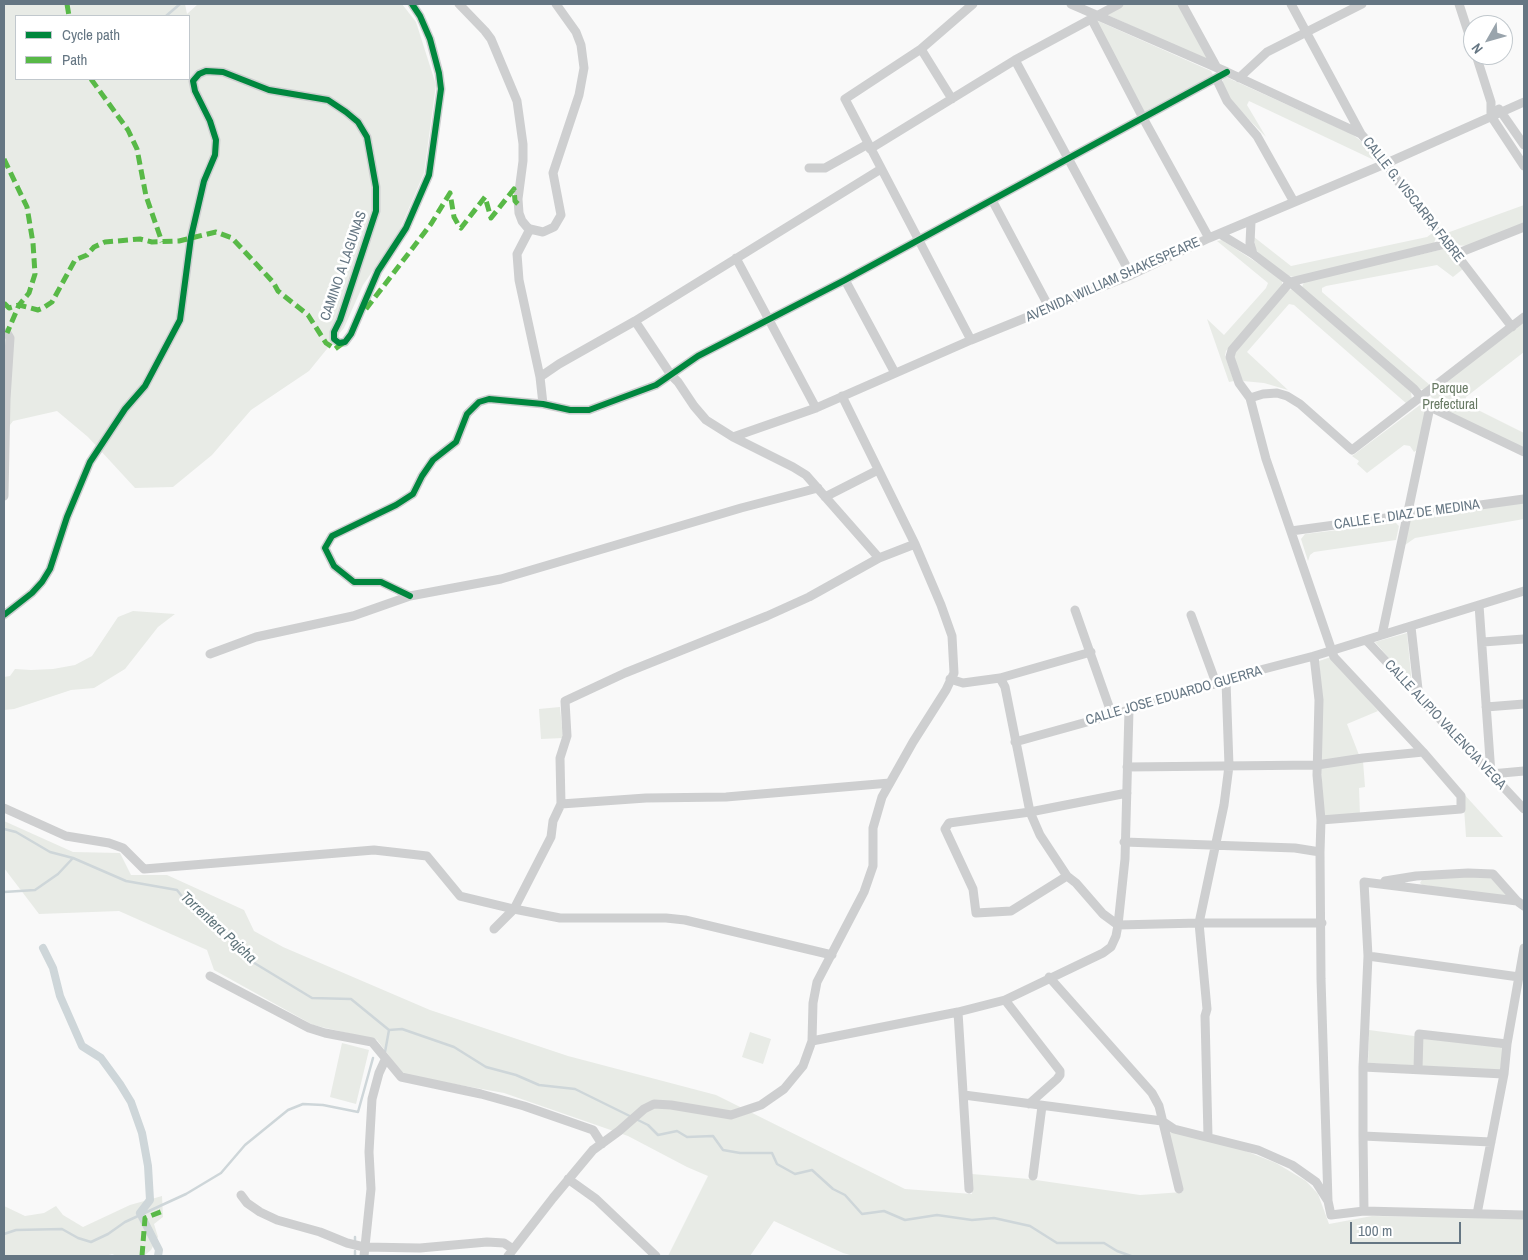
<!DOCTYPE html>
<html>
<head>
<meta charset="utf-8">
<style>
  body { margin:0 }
  #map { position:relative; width:1528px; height:1260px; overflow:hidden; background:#f9f9f9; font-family:"Archivo Narrow",sans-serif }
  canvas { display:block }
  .frame { position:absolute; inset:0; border:5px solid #657683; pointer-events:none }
  .legend { position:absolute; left:15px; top:15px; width:175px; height:65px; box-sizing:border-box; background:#fff; border:1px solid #c1c8cd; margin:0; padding:6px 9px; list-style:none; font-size:15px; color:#657683 }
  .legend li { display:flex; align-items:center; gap:10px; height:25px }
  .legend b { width:25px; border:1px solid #c1c8cd }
  .north { position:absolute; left:1463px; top:15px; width:50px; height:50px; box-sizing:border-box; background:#fff; border:1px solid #c1c8cd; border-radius:50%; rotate:232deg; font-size:14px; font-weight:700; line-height:20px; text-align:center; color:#657683 }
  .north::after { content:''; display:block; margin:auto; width:18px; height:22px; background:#99a4ac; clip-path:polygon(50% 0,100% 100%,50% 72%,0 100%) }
  .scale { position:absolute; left:1350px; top:1222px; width:111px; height:22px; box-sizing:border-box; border:2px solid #657683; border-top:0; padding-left:6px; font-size:15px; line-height:18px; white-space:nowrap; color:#657683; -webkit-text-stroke:4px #fff; paint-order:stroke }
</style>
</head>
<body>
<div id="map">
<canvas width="1528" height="1260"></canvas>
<div class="frame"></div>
<ul class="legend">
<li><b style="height:6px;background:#00873e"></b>Cycle path</li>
<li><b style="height:6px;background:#58b947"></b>Path</li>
</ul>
<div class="north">N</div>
<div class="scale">100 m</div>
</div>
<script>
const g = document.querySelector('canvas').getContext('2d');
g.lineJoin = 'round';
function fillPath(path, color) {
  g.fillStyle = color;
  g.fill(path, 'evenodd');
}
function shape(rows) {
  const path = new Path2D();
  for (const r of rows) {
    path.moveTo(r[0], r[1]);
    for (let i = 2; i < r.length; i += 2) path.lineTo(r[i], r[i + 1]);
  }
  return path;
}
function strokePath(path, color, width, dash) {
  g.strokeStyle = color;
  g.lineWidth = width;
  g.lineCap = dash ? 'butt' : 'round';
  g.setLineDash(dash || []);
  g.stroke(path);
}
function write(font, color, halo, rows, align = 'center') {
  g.font = font + ' "Archivo Narrow",sans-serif';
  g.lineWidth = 5;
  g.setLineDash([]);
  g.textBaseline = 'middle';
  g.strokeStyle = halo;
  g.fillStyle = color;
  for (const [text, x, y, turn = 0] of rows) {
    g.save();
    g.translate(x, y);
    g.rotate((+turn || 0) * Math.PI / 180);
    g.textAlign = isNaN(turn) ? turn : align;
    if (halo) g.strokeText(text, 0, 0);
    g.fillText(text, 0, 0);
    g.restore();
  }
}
fillPath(shape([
  [4,4,185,4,187,14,198,4,402,4,416,22,436,85,424,173,397,236,363,285,344,328,309,371,251,410,212,455,173,487,135,488,88,437,57,411,13,421,4,433],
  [16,16,189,16,189,79,16,79],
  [1123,4,1178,4,1210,61,1105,14],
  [1096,20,1211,71,1214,77,1144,112],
  [1226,77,1352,134,1366,145,1376,157,1376,161,1249,101,1247,105,1266,137,1232,102,1222,85,1223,80],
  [1524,205,1524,223,1466,246,1457,245,1450,242,1444,234],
  [1434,232,1436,237,1434,243,1295,277,1288,276,1261,256,1256,250,1254,237,1291,266,1427,237],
  [1222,240,1282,279,1282,286,1226,351,1225,356,1234,381,1229,382,1207,319,1224,335,1266,288,1268,283,1217,241],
  [1444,249,1451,254,1463,269,1453,277,1437,265,1326,286,1322,288,1322,292,1431,386,1425,390,1420,389,1302,288,1303,284,1306,281],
  [1292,289,1411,392,1412,400,1407,404,1294,305,1289,304,1247,352,1288,390,1264,383,1243,381,1233,361,1236,349,1287,291],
  [1524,321,1524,352,1466,397,1466,402,1468,405,1524,433,1524,450,1437,406,1430,395,1433,392],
  [1420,405,1426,410,1420,448,1414,452,1410,446,1404,445,1367,473,1357,464,1359,461,1352,456],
  [1524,502,1524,519,1415,538,1405,545,1408,523,1413,519],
  [1396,523,1399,526,1396,540,1314,552,1310,555,1308,561,1301,539,1305,534],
  [133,611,175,614,158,627,125,669,94,688,71,690,14,709,4,710,4,677,10,676,15,669,31,670,53,669,75,665,92,656,118,617],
  [1407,633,1412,685,1375,642],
  [1331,657,1378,711,1347,724,1359,755,1322,761,1322,705,1319,661],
  [560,707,563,738,541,739,539,709],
  [1363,761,1365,787,1359,788,1360,815,1324,818,1321,767],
  [1463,793,1503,837,1466,837],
  [4,821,73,852,120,853,131,875,167,875,244,910,254,931,283,947,430,1010,568,1056,716,1095,905,1189,972,1194,972,1174,1029,1179,1140,1195,1183,1192,1167,1129,1233,1146,1276,1163,1306,1181,1318,1194,1329,1224,1372,1216,1524,1218,1524,1256,854,1256,843,1253,774,1221,750,1256,668,1256,708,1176,687,1167,628,1136,504,1093,404,1075,377,1040,313,1025,214,970,207,950,119,911,39,914,4,868],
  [1480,876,1492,878,1507,895,1505,896,1422,885,1420,883,1423,878],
  [1369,1030,1504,1048,1500,1070,1368,1063],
  [750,1032,771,1039,763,1064,742,1057],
  [342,1043,369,1050,356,1104,330,1097],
  [162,1196,163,1217,154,1224,158,1237,151,1250,144,1256,117,1256,112,1254,105,1256,4,1256,4,1206,25,1216,44,1213,56,1206,63,1215,83,1227,130,1205]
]), '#e8ebe6');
strokePath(shape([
  [166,16,180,4],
  [4,829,16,832,50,852,73,858,126,881,177,890,189,905,231,936,251,961,312,998,351,999,389,1030,402,1029,454,1047,486,1067,516,1075,539,1085,575,1089,648,1125,658,1135,677,1131,687,1137,713,1136,723,1150,740,1153,772,1153,777,1164,795,1174,812,1170,833,1189,845,1195,862,1214,884,1211,905,1220,937,1215,972,1220,994,1218,1030,1226,1057,1243,1104,1243,1117,1251,1131,1256],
  [4,892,35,890,58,874,73,858],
  [385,1052,389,1030],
  [4,1234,16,1230,62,1229,78,1238,91,1242,108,1234,125,1222,186,1194,221,1173,245,1145,288,1110,303,1104,323,1105,358,1112,373,1058],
  [355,1242,355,1237],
  [355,1256,355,1251]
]), '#ced6d9', 2.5);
strokePath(shape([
  [43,948,53,968,60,996,82,1046,101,1058,120,1084,131,1102,142,1133,148,1166,150,1200,140,1213],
  [142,1217,159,1250,158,1256]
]), '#ced6d9', 8);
strokePath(shape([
  [459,4,485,31,491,39,517,101,523,144,523,161,518,199,519,213,522,221,527,227,530,229,543,232,554,227,561,215,553,173,579,95,584,68,581,45,576,32,556,4],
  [1071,4,1227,72,1361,134,1387,163,1391,172,1442,239,1456,254,1512,327],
  [1182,4,1217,68],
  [1291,4,1361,134],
  [1459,4,1473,47],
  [1091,18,1143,118,1209,238],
  [921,49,952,99],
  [1476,55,1491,102,1491,116,1524,166],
  [1015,60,1131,275],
  [1216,78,1227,101,1257,136,1294,202],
  [1239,78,1267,52,1362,4],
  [1499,109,1524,145],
  [870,149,1015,60,1119,4],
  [809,168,825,168,868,144],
  [992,200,1050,309],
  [1251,222,1250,243,1253,254],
  [530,229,517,254,519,280,540,377,543,404],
  [1220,234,1253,254,1290,282,1414,389,1430,407,1524,452],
  [1456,254,1524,227],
  [736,258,816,408],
  [845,280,895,373],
  [1290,282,1232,350,1230,357,1239,383,1250,398,1266,459,1334,657,1423,752,1461,796,1461,809,1321,820],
  [1290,282,1446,244],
  [635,321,671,375,678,382,694,406,706,420,733,437,793,467,806,475,879,558],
  [4,333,7,333,10,338,6,399,4,496],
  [971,340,845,99,921,49,973,4],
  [540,377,559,364,635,321,881,169],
  [1250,398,1263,394,1277,393,1287,396,1300,404,1352,450,1524,317],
  [733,437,816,408,971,340,1131,275,1209,238,1387,163,1524,102],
  [825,497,878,470],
  [1291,531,1524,499],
  [410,596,381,582,354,582,334,566,325,548,332,536,396,505,413,494,422,476,433,460,456,442,467,414,479,402,489,399,543,404,570,410,589,410,656,385,698,356,845,280,1227,72],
  [1479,605,1491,774],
  [1075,610,1112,715],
  [4,615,32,593,42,582,50,569,67,517,90,462,125,409,145,386,180,320,191,237,204,181,215,155,216,140,210,121,195,91,193,81,199,74,206,71,223,72,269,90,328,100,346,112,358,122,367,137,376,187,376,211,340,320,334,332,334,339,339,343,345,342,351,334,378,271,406,228,429,175,441,89,439,73,430,39,420,16,412,4],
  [1191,615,1216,683],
  [1411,627,1419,698],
  [1382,635,1430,407],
  [1366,640,1524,809],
  [1483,642,1524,639],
  [210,654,256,637,353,616,410,596,501,579,741,508,818,488],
  [1314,656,1319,700,1317,775,1321,820,1320,852,1321,979,1328,1201],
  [1000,678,1005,687,1030,812,1040,835,1067,876,1076,883,1103,914,1118,925,1199,923,1322,923],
  [950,679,963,683,1000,678,1091,652],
  [1486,707,1524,704],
  [1015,742,1112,715,1264,669,1314,656,1524,591],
  [1127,767,1317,765,1363,758,1423,752],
  [1491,774,1524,771],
  [561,804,646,798,726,797,890,783],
  [4,808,66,836,109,843,123,848,144,869,374,850,427,856,460,896,514,909,560,918,666,918,685,920,832,955],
  [1124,842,1295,848,1320,852],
  [1067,876,1011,911,976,913,973,889,945,829,949,823,1030,812,1127,793],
  [1385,881,1416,876,1468,873,1493,874,1517,901],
  [494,929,514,909,551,837,553,821,561,804,560,758,567,736,565,701,625,673,767,616,809,597,879,558,915,544],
  [1368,956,1519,977],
  [210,976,309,1028,325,1033,372,1042,401,1077,481,1094,524,1106,593,1130,602,1144],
  [1049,977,1152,1093,1159,1106,1179,1189],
  [1005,1000,1060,1071,1060,1075,1057,1079,1029,1104],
  [958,1012,969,1189],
  [812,1041,958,1012,1005,1000,1103,953,1111,947,1116,936,1118,925,1125,859,1129,710],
  [1363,1067,1504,1074],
  [1418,1069,1419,1034,1507,1044],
  [964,1095,1162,1121,1174,1129,1258,1150,1292,1165,1316,1182,1328,1201,1331,1215,1364,1211,1524,1215],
  [1208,1136,1205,1016,1207,1009,1199,923,1224,805,1229,766,1226,681],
  [1363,1136,1364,1211],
  [1491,1142,1363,1136,1363,1067,1368,956,1364,882,1517,901,1524,906],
  [1033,1176,1042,1106],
  [568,1179,596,1199,656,1256],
  [241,1195,247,1203,260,1212,277,1220,320,1232,347,1243,364,1247,420,1248,487,1242,504,1243,513,1249],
  [1477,1214,1504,1074,1507,1044,1524,948],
  [364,1256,371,1189,369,1152,372,1099,379,1073,385,1060],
  [508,1256,553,1198,593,1150,619,1131,644,1109,654,1104,671,1105,731,1115,761,1105,784,1089,803,1066,812,1041,813,1003,817,982,864,892,873,866,873,828,882,797,913,742,946,690,954,673,952,636,941,605,915,544,842,396]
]), '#cecfd0', 9);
strokePath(shape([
  [67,4,69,16],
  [91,79,128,130,137,149,146,196,162,242],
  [4,159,27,207,33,243,35,274,29,293,19,305,7,333],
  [4,303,9,308,19,305,38,310,43,308,52,302,75,260,87,255,94,247,105,242,140,239,152,242,179,241,216,232,232,238,273,282,278,291,308,315,326,343,335,349,343,343],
  [366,309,431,224,450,193,454,217,459,226,461,228,485,197,491,218,514,189,515,201,518,204],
  [142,1256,145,1218,163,1211]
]), '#58b947', 5, [10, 5]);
strokePath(shape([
  [410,596,381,582,354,582,334,566,325,548,332,536,396,505,413,494,422,476,433,460,456,442,467,414,479,402,489,399,543,404,570,410,589,410,656,385,698,356,845,280,1227,72],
  [4,615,32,593,42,582,50,569,67,517,90,462,125,409,145,386,180,320,191,237,204,181,215,155,216,140,210,121,195,91,193,81,199,74,206,71,223,72,269,90,328,100,346,112,358,122,367,137,376,187,376,211,340,320,334,332,334,339,339,343,345,342,351,334,378,271,406,228,429,175,441,89,439,73,430,39,420,16,412,4]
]), '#00873e', 6);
write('14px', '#657683', '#fff', [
  ["CALLE G. VISCARRA FABRE",1413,200,52],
  ["CAMINO A LAGUNAS",344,266,-71],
  ["AVENIDA WILLIAM SHAKESPEARE",1113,280,-24],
  ["CALLE E. DIAZ DE MEDINA",1407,515,-8],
  ["CALLE JOSE EDUARDO GUERRA",1174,696,-16],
  ["CALLE ALIPIO VALENCIA VEGA",1445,725,47]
]);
write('14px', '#687a64', '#fff', [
  ["Parque",1450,389],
  ["Prefectural",1450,405]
]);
write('italic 15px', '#60757c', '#fff', [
  ["Torrentera Pajcha",218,928,43]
]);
</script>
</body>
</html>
